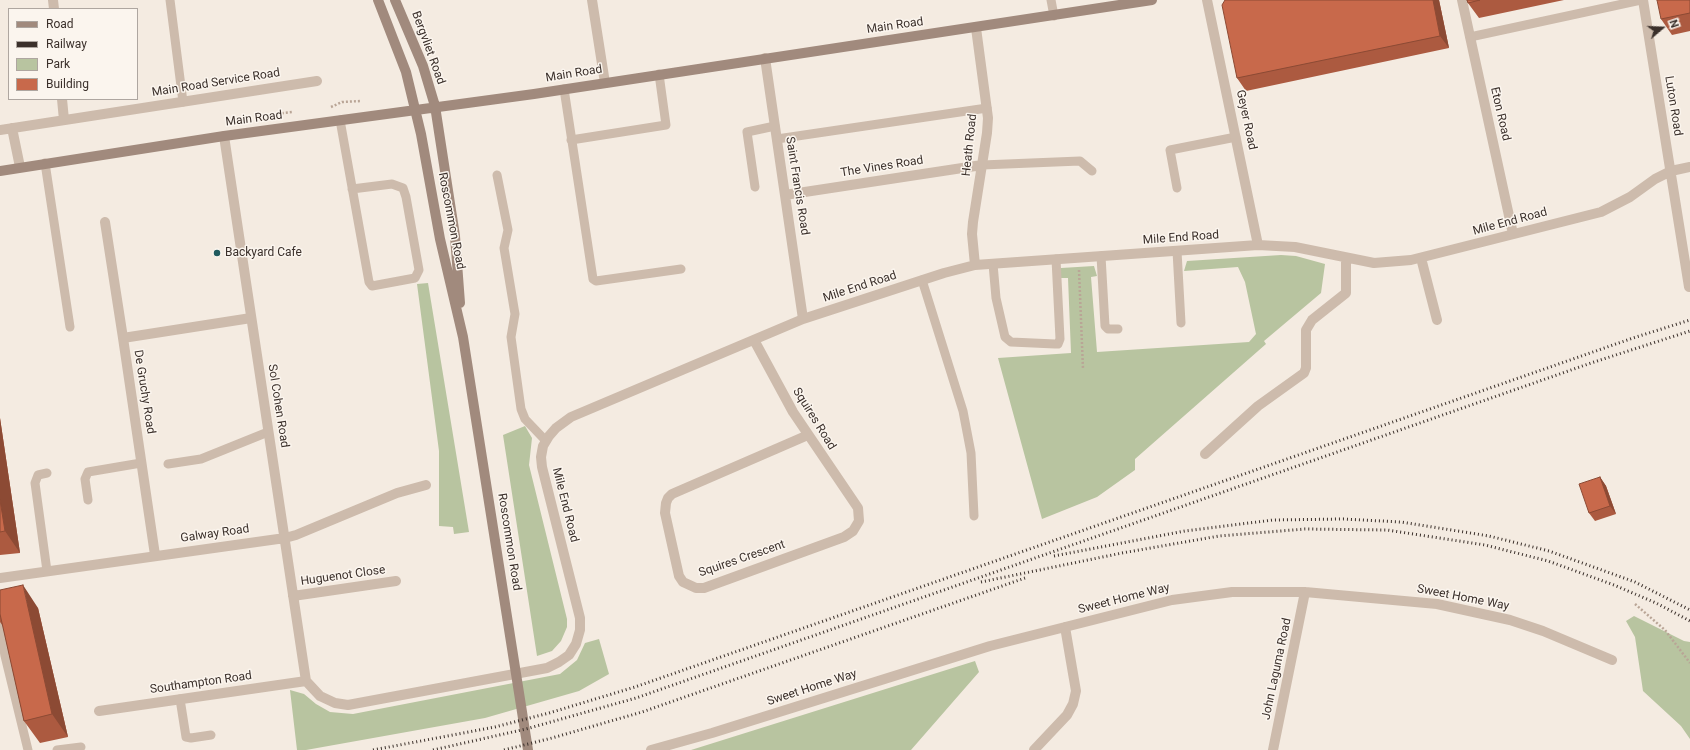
<!DOCTYPE html>
<html>
<head>
<meta charset="utf-8">
<style>
  body { margin:0 }
  #map { position:relative; width:1690px; height:750px; overflow:hidden; background:#f4ebe1; font-family:Roboto,sans-serif }
  canvas { display:block }
  .legend { position:absolute; left:8px; top:8px; width:130px; height:92px; box-sizing:border-box; background:#fbf5ee; border:1px solid #aea6a0; margin:0; padding:5px 7px; list-style:none; font-size:12px; color:#3b302b }
  .legend li { display:flex; align-items:center; gap:8px; height:20px }
  .legend b { width:20px; border:1px solid #aea6a0 }
  .north { position:absolute; left:1642px; top:8px; width:40px; height:40px; -webkit-text-stroke:3px #fbf5ee; paint-order:stroke; rotate:71deg; font-size:11px; font-weight:700; line-height:16px; text-align:center; color:#3b302b }
  .north::after { content:''; display:block; margin:auto; width:14px; height:18px; background:#3b302b; clip-path:polygon(50% 0,100% 100%,50% 72%,0 100%) }
</style>
</head>
<body>
<div id="map">
<canvas width="1690" height="750"></canvas>
<ul class="legend">
<li><b style="height:5px;background:#a18a7d"></b>Road</li>
<li><b style="height:5px;background:#3b302b"></b>Railway</li>
<li><b style="height:11px;background:#b8c4a0"></b>Park</li>
<li><b style="height:11px;background:#c8694b"></b>Building</li>
</ul>
<div class="north">N</div>
</div>
<script>
const g = document.querySelector('canvas').getContext('2d');
g.lineJoin = 'round';
function fillPath(path, color) {
  g.fillStyle = color;
  g.fill(path, 'evenodd');
}
function shape(rows) {
  const path = new Path2D();
  for (const r of rows) {
    path.moveTo(r[0], r[1]);
    for (let i = 2; i < r.length; i += 2) path.lineTo(r[i], r[i + 1]);
  }
  return path;
}
function strokePath(path, color, width, dash) {
  g.strokeStyle = color;
  g.lineWidth = width;
  g.lineCap = dash ? 'butt' : 'round';
  g.setLineDash(dash || []);
  g.stroke(path);
}
function write(font, color, halo, rows, align = 'center') {
  g.font = font + ' Roboto,sans-serif';
  g.lineWidth = 3;
  g.setLineDash([]);
  g.textBaseline = 'middle';
  g.strokeStyle = halo;
  g.fillStyle = color;
  for (const [text, x, y, turn = 0] of rows) {
    g.save();
    g.translate(x, y);
    g.rotate((+turn || 0) * Math.PI / 180);
    g.textAlign = isNaN(turn) ? turn : align;
    if (halo) g.strokeText(text, 0, 0);
    g.fillText(text, 0, 0);
    g.restore();
  }
}
fillPath(shape([
  [1281,255,1296,256,1325,264,1321,293,1264,341,1266,344,1135,459,1135,470,1097,497,1042,519,998,358,1071,353,1068,278,1059,278,1061,268,1094,266,1097,276,1091,277,1097,352,1249,342,1256,334,1245,282,1238,267,1184,271,1187,261],
  [428,283,469,532,454,534,453,527,439,526,439,451,417,284],
  [525,426,532,438,529,465,567,619,567,627,561,641,552,651,537,656,503,435],
  [1634,616,1684,641,1690,642,1690,739,1681,726,1643,691,1635,637,1626,621],
  [599,639,609,674,579,691,485,718,306,750,297,750,290,690,304,694,316,704,330,712,353,714,560,674,577,660,585,643],
  [975,661,979,672,911,750,691,750]
]), '#b8c4a0');
strokePath(shape([
  [331,107,342,102,361,101],
  [258,116,292,112],
  [1079,270,1083,369],
  [1635,604,1665,630,1690,663]
]), '#b9a596', 2.5, [2, 2]);
strokePath(shape([
  [170,0,183,102],
  [1051,0,1054,16],
  [1470,37,1641,0],
  [564,89,593,279,596,281,681,269],
  [340,120,369,282,372,286,415,278,419,270,406,197,403,188,392,184,352,189],
  [777,139,987,108],
  [571,140,666,125,659,74],
  [45,163,70,327],
  [982,165,1080,161,1092,171],
  [497,175,508,230,504,248,515,314,511,337,521,409,525,419,546,441],
  [755,187,747,132,775,126],
  [1177,188,1170,150,1236,137],
  [1177,251,1181,323],
  [1101,256,1105,326,1108,329,1118,329],
  [993,264,996,298,1005,337,1011,342,1055,344,1058,344,1060,339,1056,259],
  [922,280,963,411,971,453,974,516],
  [168,464,201,459,268,432],
  [47,473,38,475,35,483,47,571],
  [88,500,85,479,88,472,141,463],
  [0,625,5,656,28,750],
  [180,699,186,737,191,738,211,735],
  [57,750,81,747]
]), '#cdbbac', 9);
strokePath(shape([
  [53,0,54,9],
  [592,0,605,83],
  [1207,0,1258,245],
  [1462,0,1513,234],
  [1643,0,1689,287],
  [765,58,803,319],
  [62,99,64,120],
  [12,128,20,167],
  [0,130,317,81],
  [224,136,306,681],
  [785,195,982,165],
  [105,222,123,338],
  [1421,258,1437,320],
  [975,265,972,234,973,222,987,133,988,118,976,28],
  [754,340,793,412,858,508,859,521,853,531,844,537,704,588,696,588,683,582,679,576,665,513,666,503,668,498,672,494,808,435],
  [1205,454,1258,406,1304,373,1306,368,1306,330,1312,320,1346,293,1346,258],
  [155,555,123,338,251,318],
  [0,578,285,538,296,535,397,493,426,485],
  [293,596,396,581],
  [306,681,320,696,335,703,348,705,547,668,559,662,569,655,576,644,580,630,580,618,542,467,541,457,543,446,549,436,556,428,571,417,803,319,944,273,975,265,1258,245,1295,247,1374,263,1411,260,1601,212,1630,197,1655,179,1671,171,1690,167],
  [99,711,306,681],
  [651,750,712,733,990,646,1172,600,1232,592,1305,592,1437,604,1510,620,1543,631,1612,660],
  [1034,750,1067,715,1073,704,1076,691,1065,627],
  [1273,750,1305,592]
]), '#cdbbac', 10);
strokePath(shape([
  [378,0,406,72,421,134,440,239,463,337,528,750],
  [395,0,423,66,435,106,455,236,460,303],
  [0,171,224,136,534,94,1152,0]
]), '#a18a7d', 10);
strokePath(shape([
  [1054,556,1185,531,1273,520,1343,519,1401,522,1489,536,1549,551,1635,582,1690,610],
  [981,582,1122,553,1219,536,1305,529,1387,530,1485,545,1548,561,1614,585,1656,603,1690,621],
  [373,750,495,727,549,713,635,687,1633,338,1690,320],
  [433,750,526,729,636,698,1591,363,1690,331],
  [504,750,552,738,642,712,1025,578]
]), '#3b302b', 3, [1, 3]);
fillPath(shape([
  [1225,0,1439,0,1449,48,1246,91,1237,78],
  [1467,0,1564,0,1479,18,1468,3],
  [1690,0,1690,31,1672,35,1661,19],
  [0,418,20,553,0,555],
  [1600,477,1606,486,1616,514,1595,521,1589,513],
  [0,590,38,608,68,737,40,743,24,721,3,626,0,622]
]), '#ac5a40');
fillPath(shape([
  [1433,0,1439,0,1449,48,1440,36],
  [0,418,20,553,5,531,0,500],
  [1600,477,1606,486,1616,514,1610,506],
  [23,585,38,608,68,737,52,714]
]), '#8c4a34');
const building = shape([
  [1225,0,1433,0,1440,36,1237,78,1222,5,1225,0],
  [1467,0,1480,0,1468,3,1467,0],
  [1657,0,1690,0,1690,13,1661,19,1657,0],
  [1600,477,1610,506,1589,513,1579,484,1600,477],
  [0,500,5,531,0,532,0,500],
  [23,585,52,714,24,721,0,614,0,590,23,585]
]);
fillPath(building, '#c8694b');
strokePath(building, '#8c4a34', 1);
for (const [x, y, r, color] of [
  [217,253,4,"#1f5a5e"]
]) {
  const dot = new Path2D();
  dot.arc(x, y, r, 0, 2 * Math.PI);
  g.fillStyle = color;
  g.fill(dot);
  strokePath(dot, '#fbf5ee', 1.5);
}
write('12px', '#3b302b', '#fbf5ee', [
  ["Main Road",895,26,-8],
  ["Bergvliet Road",428,48,70],
  ["Main Road",574,74,-9],
  ["Main Road Service Road",216,83,-9],
  ["Luton Road",1673,106,81],
  ["Eton Road",1500,114,77],
  ["Main Road",254,119,-7],
  ["Geyer Road",1246,120,78],
  ["Heath Road",970,145,-84],
  ["The Vines Road",882,167,-9],
  ["Saint Francis Road",797,186,81],
  ["Roscommon Road",451,221,79],
  ["Mile End Road",1510,222,-15],
  ["Mile End Road",1181,238,-4],
  ["Mile End Road",860,287,-18],
  ["De Gruchy Road",144,392,81],
  ["Sol Cohen Road",278,406,81],
  ["Squires Road",814,419,58],
  ["Mile End Road",565,505,76],
  ["Galway Road",215,534,-8],
  ["Roscommon Road",509,542,81],
  ["Squires Crescent",742,559,-19],
  ["Huguenot Close",343,576,-8],
  ["Sweet Home Way",1463,598,11],
  ["Sweet Home Way",1124,599,-14],
  ["John Laguma Road",1277,669,-78],
  ["Southampton Road",201,683,-8],
  ["Sweet Home Way",812,688,-18]
]);
write('12px', '#3b302b', '#fbf5ee', [
  ["Backyard Cafe",225,253]
], 'left');
</script>
</body>
</html>
